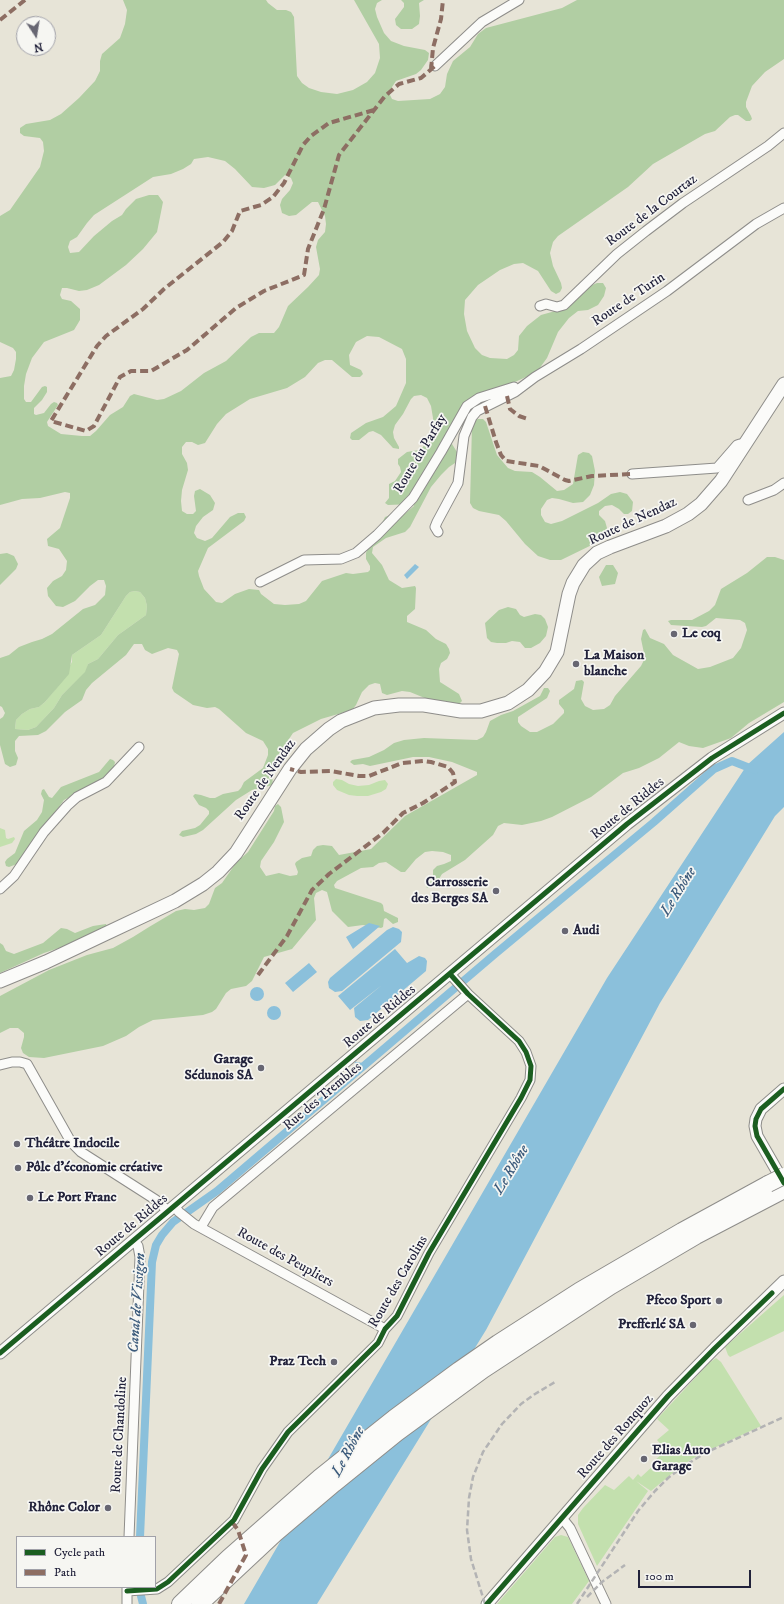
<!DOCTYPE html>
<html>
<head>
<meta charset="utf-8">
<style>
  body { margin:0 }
  #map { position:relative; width:784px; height:1604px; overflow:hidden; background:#e7e4d7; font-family:"IM FELL DW Pica",serif }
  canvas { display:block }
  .legend { position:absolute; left:16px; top:1536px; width:140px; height:52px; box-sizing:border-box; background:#f6f6f2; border:1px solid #a1a1a9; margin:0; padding:5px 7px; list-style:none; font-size:12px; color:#22223b }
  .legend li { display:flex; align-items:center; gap:8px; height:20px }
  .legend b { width:20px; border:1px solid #a1a1a9 }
  .north { position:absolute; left:16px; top:16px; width:40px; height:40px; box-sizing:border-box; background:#f6f6f2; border:1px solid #a1a1a9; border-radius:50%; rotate:168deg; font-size:11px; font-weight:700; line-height:16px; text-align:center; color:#22223b }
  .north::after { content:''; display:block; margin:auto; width:14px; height:18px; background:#676672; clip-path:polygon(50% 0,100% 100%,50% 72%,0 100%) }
  .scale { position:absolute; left:638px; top:1570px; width:113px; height:18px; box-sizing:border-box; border:2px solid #22223b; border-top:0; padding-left:5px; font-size:12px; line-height:14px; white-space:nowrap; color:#22223b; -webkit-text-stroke:3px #f6f6f2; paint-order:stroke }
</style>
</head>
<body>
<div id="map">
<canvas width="784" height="1604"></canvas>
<ul class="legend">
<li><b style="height:5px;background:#1b5e20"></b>Cycle path</li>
<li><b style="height:5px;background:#8d6e63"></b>Path</li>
</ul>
<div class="north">N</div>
<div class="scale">100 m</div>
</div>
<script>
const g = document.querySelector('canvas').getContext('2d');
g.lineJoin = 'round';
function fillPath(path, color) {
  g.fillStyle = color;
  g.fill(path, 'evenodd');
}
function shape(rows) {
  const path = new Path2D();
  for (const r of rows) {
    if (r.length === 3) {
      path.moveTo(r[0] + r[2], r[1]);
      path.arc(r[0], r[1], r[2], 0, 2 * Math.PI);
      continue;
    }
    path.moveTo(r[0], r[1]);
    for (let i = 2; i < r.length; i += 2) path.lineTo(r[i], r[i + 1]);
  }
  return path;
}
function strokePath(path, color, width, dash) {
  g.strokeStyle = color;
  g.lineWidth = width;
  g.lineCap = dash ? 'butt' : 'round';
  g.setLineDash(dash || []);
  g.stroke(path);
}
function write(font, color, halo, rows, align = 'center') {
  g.font = font + ' "IM FELL DW Pica",serif';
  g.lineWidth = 3.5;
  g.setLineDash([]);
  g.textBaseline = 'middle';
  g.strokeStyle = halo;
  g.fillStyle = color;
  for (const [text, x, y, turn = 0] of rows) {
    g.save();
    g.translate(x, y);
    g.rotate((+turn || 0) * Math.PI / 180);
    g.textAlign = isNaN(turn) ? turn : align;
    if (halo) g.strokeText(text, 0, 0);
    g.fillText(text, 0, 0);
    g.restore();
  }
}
fillPath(shape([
  [135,591,140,592,145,598,147,606,146,615,118,635,98,659,88,664,86,672,62,695,54,708,36,727,28,730,15,729,16,720,22,714,30,709,39,707,45,702,54,691,72,662,72,655,101,635,126,596,130,592],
  [336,779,342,780,349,784,358,786,369,785,379,781,385,780,388,784,386,789,381,792,368,796,357,796,349,795,337,790,333,785,333,782],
  [0,828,5,830,6,838,8,839,14,837,15,839,12,843,0,847],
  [784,1295,784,1331,730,1357,728,1355,725,1347],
  [716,1358,721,1362,761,1426,697,1456,681,1466,651,1491,636,1481,648,1491,597,1566,578,1524,578,1515,583,1508,605,1485,614,1490,629,1476,633,1480,638,1474,641,1477,654,1465,652,1463,666,1450,657,1440,669,1430,657,1419,709,1363],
  [561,1535,568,1537,589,1581,572,1604,497,1604,555,1537]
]), '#c3e0ae');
fillPath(shape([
  [123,0,266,0,268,3,277,10,286,10,291,12,294,17,297,76,302,83,309,88,321,92,337,94,353,90,367,82,375,73,380,58,379,44,354,0,382,0,377,3,375,9,377,17,384,33,391,41,404,46,425,50,429,53,428,60,421,70,416,74,396,81,392,87,390,95,392,99,398,101,430,99,440,94,445,87,447,74,453,61,470,47,478,34,486,28,562,8,577,0,784,0,784,59,765,72,752,86,746,102,746,107,751,116,752,119,750,121,746,121,738,115,735,115,730,117,715,131,705,134,653,164,628,187,558,236,553,242,550,253,553,266,561,283,562,288,560,292,556,294,551,291,538,271,523,263,514,264,500,270,478,285,465,300,464,314,467,331,475,348,482,355,490,358,507,359,514,355,518,350,519,336,527,326,541,315,566,308,590,286,597,283,603,283,606,288,604,296,598,305,588,310,578,311,569,318,558,332,547,358,539,369,528,376,502,388,471,406,447,436,457,452,458,458,455,463,449,467,441,475,431,487,410,527,405,532,386,538,373,547,372,553,382,565,389,580,402,588,415,586,416,588,415,609,407,616,407,622,426,630,436,639,446,644,449,649,450,653,447,659,441,663,439,669,440,682,459,694,462,701,459,704,437,703,410,692,402,691,387,695,382,693,380,684,375,683,369,685,362,692,356,705,352,710,321,719,293,733,271,766,273,785,252,790,236,800,203,830,196,834,183,837,179,835,182,831,195,828,200,825,209,814,209,811,206,808,199,805,193,796,195,794,201,795,210,798,215,798,223,794,238,791,241,788,244,782,263,768,268,755,268,749,263,741,246,733,219,709,215,707,207,708,193,705,174,692,172,688,179,654,177,650,168,648,152,654,145,650,142,644,134,644,126,655,92,683,86,690,82,700,65,712,46,731,38,735,19,736,15,741,15,751,18,758,16,765,10,767,5,764,0,745,0,719,3,717,5,713,2,707,0,706,0,658,9,655,19,647,32,642,42,639,52,634,83,609,95,605,105,595,106,586,104,580,98,580,90,586,75,601,63,607,56,606,48,596,47,588,53,581,62,576,66,570,67,561,59,549,48,546,47,539,60,528,70,498,70,493,65,492,40,498,22,499,0,505,0,378,11,376,14,370,16,359,16,352,13,348,0,342,0,216,10,210,40,167,44,151,43,142,40,138,24,136,20,133,20,128,26,124,50,120,61,114,79,98,95,81,100,71,100,61,102,54,120,38,125,24,127,10],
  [208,157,225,161,235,169,252,187,264,188,275,185,285,175,291,178,293,183,290,190,282,199,280,205,282,213,289,216,296,215,312,202,318,202,325,216,326,224,325,232,318,240,316,247,320,269,319,275,308,287,288,306,279,327,274,333,259,333,251,337,226,361,204,373,181,391,164,399,157,400,134,394,130,396,123,407,110,415,96,431,90,436,82,436,61,434,48,426,47,422,58,405,57,403,54,402,51,404,44,413,36,415,34,414,34,408,42,400,47,392,47,387,45,386,42,387,31,402,26,402,24,399,24,386,26,374,32,358,44,342,74,330,80,320,80,309,71,301,62,299,60,295,62,288,67,288,79,291,87,290,99,285,126,265,143,249,157,232,163,202,158,195,149,195,136,199,126,209,122,215,112,221,94,236,79,252,70,253,68,247,70,241,77,237,87,223,94,215,153,177,171,174,183,169,191,164,194,159],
  [367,336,379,337,402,349,406,359,406,383,396,406,383,417,366,423,351,433,350,438,352,440,359,440,369,432,373,431,381,435,393,448,399,449,399,447,394,438,393,432,395,425,403,414,411,399,414,396,421,395,427,398,431,406,433,418,432,428,423,447,419,450,407,452,398,459,398,464,400,467,401,472,395,481,389,484,389,498,385,503,388,505,413,504,414,506,402,516,390,515,385,517,382,523,382,532,368,548,366,553,366,559,370,566,370,570,368,572,353,574,346,573,322,581,306,601,299,604,285,605,274,604,261,594,259,590,249,589,235,594,222,603,216,602,204,589,199,576,198,571,208,548,244,521,246,517,244,513,238,513,230,517,212,538,205,541,197,538,194,533,196,526,203,517,213,510,215,503,210,495,200,489,195,491,194,496,196,511,193,514,187,514,182,511,181,501,182,490,188,470,187,463,182,454,182,447,186,442,192,442,198,445,205,443,217,424,226,414,250,399,287,388,305,377,318,363,325,360,332,360,352,377,360,377,363,374,361,370,350,365,349,355,356,342],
  [135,591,140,592,145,598,147,606,146,615,118,635,98,659,88,664,85,672,62,695,54,708,36,727,28,730,15,729,16,720,22,714,30,709,39,707,45,702,69,674,72,655,101,635,126,596,130,592],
  [401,0,424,0,419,3,420,16,419,24,412,29,401,29,396,25,395,19,404,7,404,3],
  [478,419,483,419,486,422,497,455,508,468,515,471,532,472,540,477,557,491,564,490,573,484,578,455,583,452,589,453,592,456,595,471,594,485,590,495,583,502,573,503,559,499,552,498,547,500,541,509,541,515,545,522,551,524,562,521,598,503,611,494,620,492,627,494,633,502,632,511,628,514,624,514,619,509,612,505,605,506,599,511,599,515,605,521,607,528,607,534,602,540,561,560,550,560,538,556,525,544,506,521,499,515,479,511,473,508,470,503,472,425,474,421],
  [7,553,14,556,18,564,16,569,0,585,0,554],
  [767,557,775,557,784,560,784,702,749,723,731,738,703,748,689,746,679,742,659,758,639,768,623,773,591,797,552,817,541,821,522,825,504,823,498,826,493,835,465,860,442,874,436,884,431,887,427,888,426,886,433,879,433,870,437,866,444,864,451,861,451,855,443,852,432,851,425,852,416,859,405,872,401,872,386,862,379,863,373,867,361,868,337,881,334,885,335,888,381,903,383,905,384,911,398,918,398,922,393,924,386,918,384,919,383,927,381,928,363,925,348,927,332,911,327,892,322,890,316,893,314,898,316,920,292,949,264,957,252,981,246,986,231,989,226,993,216,1009,212,1012,203,1015,153,1020,139,1027,126,1036,103,1046,44,1058,29,1057,23,1053,21,1048,24,1037,24,1033,18,1028,10,1028,0,1033,0,996,49,970,87,955,113,948,133,937,149,927,176,911,185,909,194,910,205,908,209,904,215,888,222,883,236,863,248,852,274,811,275,806,278,804,281,807,284,822,274,842,261,861,260,867,266,876,279,873,290,876,297,875,298,872,295,864,296,862,302,858,311,856,313,850,317,846,323,845,332,846,339,855,371,849,405,816,477,775,477,772,452,762,429,757,413,757,370,766,363,764,354,765,350,762,352,760,369,757,384,750,394,743,404,740,424,738,477,740,483,737,486,732,490,721,501,715,513,711,540,696,544,688,548,688,550,691,547,698,518,717,518,722,521,726,530,732,537,732,553,724,564,713,564,710,559,704,559,700,574,689,576,681,582,680,584,682,581,699,585,706,593,710,604,709,610,705,615,696,641,666,645,658,641,639,643,630,645,629,650,638,664,644,673,655,698,669,710,667,733,658,741,648,747,630,745,623,740,620,716,618,706,626,702,627,671,625,668,621,671,620,692,620,709,611,715,605,721,589,747,573],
  [606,565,613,565,618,573,615,584,602,586,599,577],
  [508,607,516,609,520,615,524,617,535,614,541,615,545,619,548,627,546,636,540,643,531,648,525,648,520,642,512,641,506,643,497,643,491,642,487,638,485,623,499,610],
  [110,759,113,760,115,762,114,767,103,780,64,800,17,864,9,867,6,866,5,862,7,859,15,853,24,831,37,820,42,812,44,800,41,794,42,790,44,789,49,797,52,798,61,787,99,772],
  [106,924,107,927,68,945,44,953,0,973,0,943,3,945,6,951,14,954,43,943,61,928,67,929,75,933,93,926]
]), '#b1cea3');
fillPath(shape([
  [415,564,419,567,407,579,404,575],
  [784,732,784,807,775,816,660,1003,486,1330,317,1604,244,1604,607,978,747,765],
  [369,923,380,926,353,949,346,937],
  [393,927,399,929,402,932,401,942,342,991,335,992,329,988,328,982,330,978,387,930],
  [395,949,407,963,419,956,425,958,427,961,426,971,368,1020,360,1021,355,1017,354,1008,382,985,350,1010,338,996],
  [309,963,317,972,293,992,285,983],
  [257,994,7],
  [274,1013,7]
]), '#8bc0db');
strokePath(shape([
  [356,1063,366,1065]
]), '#8bc0db', 2.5);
strokePath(shape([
  [140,1537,152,1262,156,1245,162,1235,173,1222,217,1191,495,954,654,822,714,769,732,761,755,770],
  [140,1587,141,1596,143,1604]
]), '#8bc0db', 8);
const minor = shape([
  [435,66,482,22,519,0],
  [540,306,546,304,557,307,564,305,617,254,646,231,683,203,768,146,784,133],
  [632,474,717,468,737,445,740,444,744,446],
  [748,500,774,490,784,483],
  [438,532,435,527,437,522,458,483,464,436,472,417,477,411,515,392,535,377,581,349,667,291,756,224,784,208],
  [260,582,304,560,341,559,356,553,377,535,413,498,441,452,467,406,479,398,514,387],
  [0,889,14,876,44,832,67,806,77,797,106,782,139,747],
  [0,1065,12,1062,20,1062,27,1064,71,1142,81,1152,156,1200,168,1211],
  [174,1206,179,1212,194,1224,385,1329],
  [201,1227,213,1207,468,994],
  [562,1518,570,1528,606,1604],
  [129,1537,140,1257,138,1246,133,1240],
  [127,1591,157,1589,168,1582,234,1520,262,1469,288,1432,378,1343,385,1329,397,1316,429,1253,521,1098,530,1080,531,1066,526,1052,519,1041,468,994,450,974],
  [127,1604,127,1587]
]);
const tertiary = shape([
  [784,1183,757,1136,755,1126,756,1119,761,1109,784,1089],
  [0,1353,627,824,712,758,784,713],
  [487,1604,668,1396,715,1348,784,1281]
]);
const secondary = shape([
  [0,981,46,962,105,934,175,901,203,884,218,872,236,853,290,769,306,749,329,729,341,721,374,708,399,705,424,705,461,711,481,711,508,703,528,690,545,672,557,652,569,594,573,583,584,565,597,553,610,547,666,526,688,514,701,504,721,481,784,384]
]);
const motorway = shape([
  [180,1604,228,1558,320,1477,394,1418,459,1370,498,1343,579,1291,682,1231,768,1184],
  [200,1604,275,1534,334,1484,397,1433,483,1370,611,1286,696,1236,784,1190]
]);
strokePath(minor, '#8e8d8a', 11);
strokePath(tertiary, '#8e8d8a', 13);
strokePath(secondary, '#8e8d8a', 15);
strokePath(motorway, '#8e8d8a', 18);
strokePath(minor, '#fbfbf9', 9);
strokePath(tertiary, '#fbfbf9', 11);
strokePath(secondary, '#fbfbf9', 13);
strokePath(motorway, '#fbfbf9', 16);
strokePath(shape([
  [587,1597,602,1582,625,1565],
  [485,1604,471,1559,467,1530,469,1498,473,1477,483,1452,502,1424,521,1404,535,1394,555,1382],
  [577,1604,638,1511,655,1491,668,1478,684,1466,707,1452,784,1417]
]), '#b3b3b4', 2.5, [6, 3]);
const motorwayBridge = shape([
  [768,1184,784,1176]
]);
strokePath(motorwayBridge, '#8e8d8a', 18, []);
strokePath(motorwayBridge, '#fbfbf9', 16);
strokePath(shape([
  [0,20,25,0],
  [431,70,433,48,441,19,443,0],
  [374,110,329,123,311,136,303,145,284,183,273,197,261,205,240,211,232,231,223,242,164,289,143,309,106,336,97,346,51,421,86,431,94,426,120,377,131,371,151,371,187,350,236,308,264,291,304,275,308,249,324,209,339,155,385,96,399,84,421,78,435,66],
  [507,396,510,409,519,416,528,419],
  [485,406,496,442,501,455,506,461,539,466,565,480,569,481,592,476,632,474],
  [258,975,287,936,312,890,329,874,383,833,403,813,423,803,455,782,453,773,448,767,431,762,424,761,402,763,369,776,359,776,331,771,301,772,290,769],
  [219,1604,246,1555,238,1530,232,1522]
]), '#8d6e63', 4, [8, 4]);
strokePath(shape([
  [784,1089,761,1109,756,1119,755,1126,757,1136,784,1183],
  [0,1353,627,824,712,758,784,713],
  [127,1591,157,1589,168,1582,234,1520,262,1469,288,1432,378,1343,385,1329,397,1316,429,1253,521,1098,530,1080,531,1066,526,1052,519,1041,468,994,450,974],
  [487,1604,668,1396,715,1348,772,1293]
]), '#1b5e20', 5);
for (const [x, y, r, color] of [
  [674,634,4,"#676672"],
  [576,664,4,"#676672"],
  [496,891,4,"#676672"],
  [565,931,4,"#676672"],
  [261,1068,4,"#676672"],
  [17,1144,4,"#676672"],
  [18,1168,4,"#676672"],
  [30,1198,4,"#676672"],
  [719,1301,4,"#676672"],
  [693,1325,4,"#676672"],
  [334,1362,4,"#676672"],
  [644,1459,4,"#676672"],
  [108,1508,4,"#676672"]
]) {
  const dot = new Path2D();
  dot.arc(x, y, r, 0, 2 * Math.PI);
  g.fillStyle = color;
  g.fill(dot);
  strokePath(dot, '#f6f6f2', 1.5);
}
write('14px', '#22223b', '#f6f6f2', [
  ["Route de la Courtaz",652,211,-37],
  ["Route de Turin",629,300,-34],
  ["Route du Parfay",421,454,-59],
  ["Route de Nendaz",633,522,-25],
  ["Route de Nendaz",266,780,-55],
  ["Route de Riddes",628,809,-39],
  ["Route de Riddes",380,1017,-40],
  ["Rue des Trembles",323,1097,-40],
  ["Route de Riddes",132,1226,-40],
  ["Route des Peupliers",285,1258,29],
  ["Route des Carolins",399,1282,-60],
  ["Route de Chandoline",120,1435,-87],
  ["Route des Ronquoz",616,1437,-49]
]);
write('bold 14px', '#22223b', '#f6f6f2', [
  ["Le coq",682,634],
  ["La Maison",584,656],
  ["blanche",584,672],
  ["Carrosserie",488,883,"right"],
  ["des Berges SA",488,899,"right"],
  ["Audi",573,931],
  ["Garage",253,1060,"right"],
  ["Sédunois SA",253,1076,"right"],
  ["Théâtre Indocile",25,1144],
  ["Pôle d'économie créative",26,1168],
  ["Le Port Franc",38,1198],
  ["Pfeco Sport",711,1301,"right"],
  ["Prefferlé SA",685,1325,"right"],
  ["Praz Tech",326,1362,"right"],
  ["Elias Auto",652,1451],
  ["Garage",652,1467],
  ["Rhône Color",100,1508,"right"]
], 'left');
write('italic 15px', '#3c5b7c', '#f6f6f2', [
  ["Le Rhône",679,892,-58],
  ["Le Rhône",512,1170,-59],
  ["Canal de Vissigen",138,1303,-86],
  ["Le Rhône",349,1452,-62]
]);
</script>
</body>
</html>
